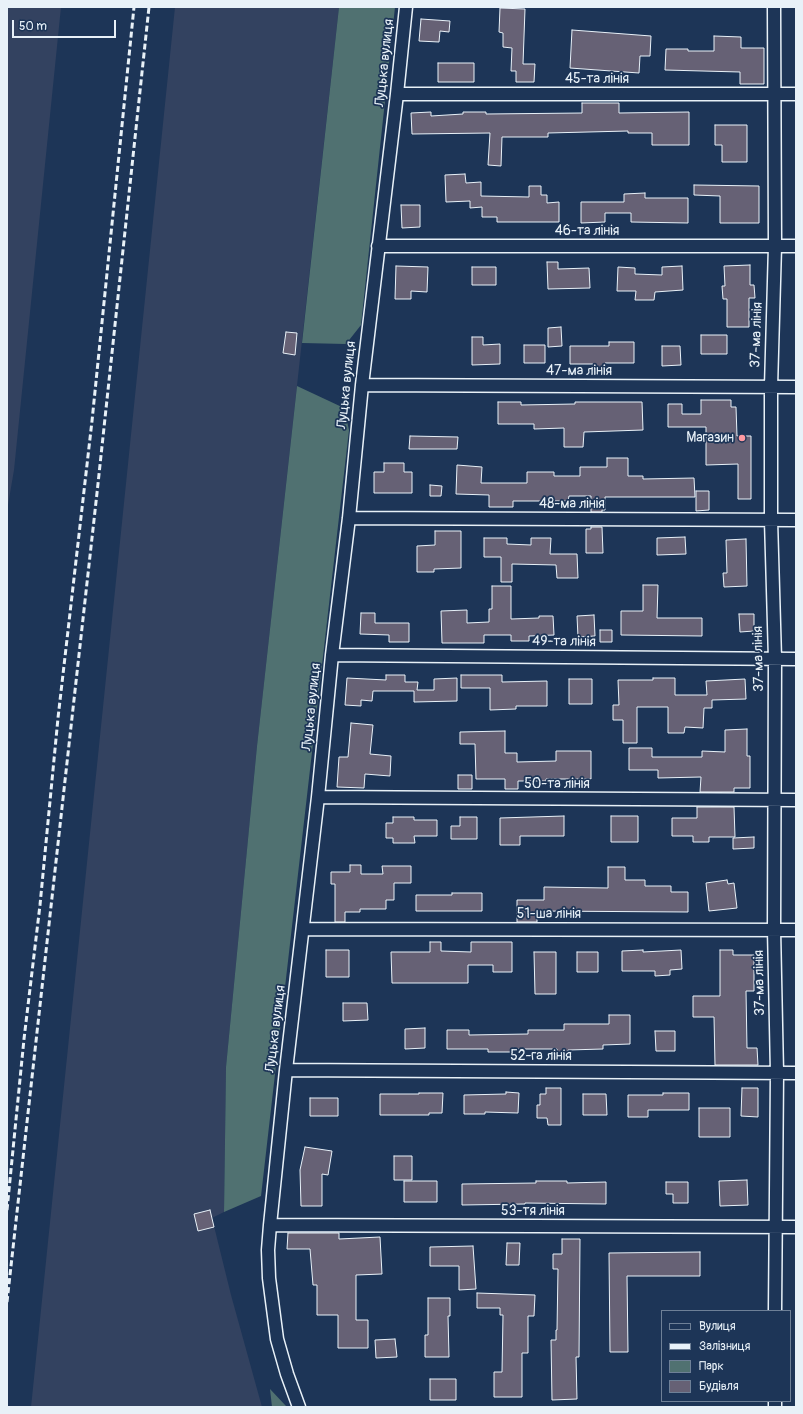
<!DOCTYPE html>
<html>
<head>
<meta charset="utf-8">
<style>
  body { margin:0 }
  #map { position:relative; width:803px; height:1414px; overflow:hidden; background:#1d3557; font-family:Pangolin,sans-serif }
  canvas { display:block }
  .frame { position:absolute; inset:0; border:8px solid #e8f1f8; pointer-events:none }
  .legend { position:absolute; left:661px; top:1310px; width:130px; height:92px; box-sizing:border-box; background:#1d3557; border:1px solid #6e8097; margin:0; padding:5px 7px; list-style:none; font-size:12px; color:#e8f1f8 }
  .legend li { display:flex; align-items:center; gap:8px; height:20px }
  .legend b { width:20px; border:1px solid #6e8097 }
  .scale { position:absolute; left:12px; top:20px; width:104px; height:18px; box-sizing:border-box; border:2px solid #e8f1f8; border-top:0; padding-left:5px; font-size:12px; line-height:14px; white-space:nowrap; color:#e8f1f8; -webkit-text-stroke:3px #1d3557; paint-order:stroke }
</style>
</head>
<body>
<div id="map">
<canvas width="803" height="1414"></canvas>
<div class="frame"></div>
<ul class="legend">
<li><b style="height:5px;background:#1d3557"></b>Вулиця</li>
<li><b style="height:5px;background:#e8f1f8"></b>Залізниця</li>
<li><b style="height:11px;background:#507171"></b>Парк</li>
<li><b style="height:11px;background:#666175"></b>Будівля</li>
</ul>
<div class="scale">50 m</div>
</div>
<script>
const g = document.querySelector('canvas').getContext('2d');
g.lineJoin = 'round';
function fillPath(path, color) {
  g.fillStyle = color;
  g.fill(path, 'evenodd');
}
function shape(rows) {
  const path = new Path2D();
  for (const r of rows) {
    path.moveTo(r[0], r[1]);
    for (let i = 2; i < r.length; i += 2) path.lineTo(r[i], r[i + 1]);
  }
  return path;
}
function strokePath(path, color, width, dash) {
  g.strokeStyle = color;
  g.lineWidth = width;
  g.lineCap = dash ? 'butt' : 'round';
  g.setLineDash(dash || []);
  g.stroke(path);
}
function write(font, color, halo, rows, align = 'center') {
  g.font = font + ' Pangolin,sans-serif';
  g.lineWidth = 3.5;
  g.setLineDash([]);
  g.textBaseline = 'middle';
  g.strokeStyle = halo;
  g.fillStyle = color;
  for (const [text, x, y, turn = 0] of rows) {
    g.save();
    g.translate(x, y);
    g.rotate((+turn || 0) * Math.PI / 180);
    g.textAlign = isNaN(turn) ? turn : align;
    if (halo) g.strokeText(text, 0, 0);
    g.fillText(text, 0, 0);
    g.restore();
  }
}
fillPath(shape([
  [7,7,61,7,14,470,7,511],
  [175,7,339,7,257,746,226,1067,224,1212,212,1218,231,1295,262,1407,31,1407]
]), '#334260');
fillPath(shape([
  [339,7,395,7,361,325,346,344,302,343],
  [297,386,344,408,349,430,261,1196,224,1212,226,1067,257,746],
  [270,1389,286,1406,286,1407,272,1407]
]), '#507171');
const building = shape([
  [500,8,525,9,523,64,535,64,534,82,516,82,516,71,511,71,512,48,503,47,503,33,499,32,500,8],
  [421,19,450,21,449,32,440,31,439,42,419,41,421,19],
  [572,30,651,36,650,56,640,56,639,73,570,68,572,30],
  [714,36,741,37,741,48,764,48,764,84,740,84,740,72,665,70,666,49,688,49,688,51,714,51,714,36],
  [438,63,474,63,474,82,438,82,438,63],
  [582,103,619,103,619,113,689,112,689,145,652,145,652,133,628,133,628,131,548,133,548,137,502,137,501,166,488,165,490,133,412,134,411,113,431,112,431,116,463,114,463,112,486,112,486,114,582,113,582,103],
  [715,125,747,125,747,162,722,162,722,145,715,145,715,125],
  [465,174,466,183,481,182,481,196,529,197,529,186,541,186,541,195,547,195,547,203,559,202,559,222,497,222,497,217,482,217,482,207,470,208,470,201,446,202,445,175,465,174],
  [694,185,759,186,759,223,720,223,720,196,694,195,694,185],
  [645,193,645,198,688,198,688,223,631,222,631,213,605,213,605,222,581,223,581,202,624,202,624,194,645,193],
  [401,205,420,205,420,227,402,228,401,205],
  [547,262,558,262,558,269,589,268,590,288,548,289,547,262],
  [750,265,750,285,754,285,755,298,749,298,749,327,727,327,727,299,723,299,722,286,725,286,724,266,750,265],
  [396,266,428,267,427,292,411,291,411,299,395,299,396,266],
  [682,266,683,290,655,292,654,300,635,300,636,291,617,291,618,267,635,268,635,274,662,275,662,267,682,266],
  [472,267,496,267,496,285,472,285,472,267],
  [561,327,562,346,548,347,548,328,561,327],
  [286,332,297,333,295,355,283,353,286,332],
  [701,335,727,335,727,354,701,354,701,335],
  [472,337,483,337,483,345,500,344,500,364,472,365,472,337],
  [609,342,634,342,634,363,605,363,606,374,593,374,593,364,570,364,570,346,609,346,609,342],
  [524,345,545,345,545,363,524,363,524,345],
  [662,346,680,346,681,365,662,366,662,346],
  [701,400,731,400,731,407,736,407,737,436,751,436,751,499,738,499,738,464,706,465,706,427,668,427,668,404,682,404,682,414,701,414,701,400],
  [498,402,521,402,521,405,575,404,575,402,642,402,643,430,584,432,583,447,564,447,564,428,534,429,534,424,498,424,498,402],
  [410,436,458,437,457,449,409,449,410,436],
  [607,458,628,458,628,476,643,476,643,479,694,478,695,497,605,497,605,510,602,510,602,512,591,512,591,496,569,496,568,501,513,501,513,507,489,507,489,495,456,494,457,465,482,467,481,483,527,483,527,472,554,472,554,476,580,476,580,467,607,467,607,458],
  [384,463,404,463,404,472,412,472,412,493,374,493,374,472,384,472,384,463],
  [430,485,442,486,441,496,430,496,430,485],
  [696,491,709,491,709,510,696,511,696,491],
  [591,527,602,527,603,553,586,553,586,529,591,529,591,527],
  [435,531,461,531,461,568,434,569,434,572,417,572,417,546,435,545,435,531],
  [685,537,686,554,657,555,657,538,685,537],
  [484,538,507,538,507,544,531,545,531,538,551,538,550,554,577,554,578,578,557,578,556,565,512,564,512,582,501,582,501,557,484,557,484,538],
  [746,539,747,586,724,587,723,573,727,573,726,540,746,539],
  [643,585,658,585,657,618,702,618,702,636,621,635,621,611,643,611,643,585],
  [492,586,511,586,511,619,539,618,539,616,553,616,554,635,529,636,529,641,511,641,511,635,484,635,484,643,442,643,441,611,467,610,467,623,489,622,489,609,492,609,492,586],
  [361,613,375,613,375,623,409,623,409,642,389,642,389,635,360,634,361,613],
  [739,614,754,614,754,631,740,632,739,614],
  [594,615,595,636,578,637,577,616,594,615],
  [600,630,612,630,612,642,600,642,600,630],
  [386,675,405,675,405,682,418,682,417,690,434,690,434,679,457,678,457,701,414,702,414,691,373,691,372,701,361,700,361,706,345,705,347,678,386,680,386,675],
  [461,675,502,675,502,682,547,681,547,706,516,706,516,709,490,710,490,688,461,688,461,675],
  [653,678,675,678,675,695,707,695,706,681,745,679,746,699,712,700,712,708,704,708,703,728,685,727,684,733,668,733,668,707,637,707,637,743,623,743,623,720,613,720,613,705,619,705,618,680,653,680,653,678],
  [569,679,592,679,592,704,569,704,569,679],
  [351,723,373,725,370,754,391,756,390,776,365,774,364,788,337,787,339,757,348,757,351,723],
  [747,729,747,756,750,756,750,788,734,788,734,792,700,792,701,777,658,778,658,770,629,770,629,748,652,748,652,757,702,757,702,751,725,752,725,730,747,729],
  [505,731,505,753,517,753,517,762,556,761,556,751,591,751,591,779,546,779,546,781,518,781,518,789,505,789,505,779,476,779,475,744,460,744,460,732,505,731],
  [458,775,472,775,472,789,458,789,458,775],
  [697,807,734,807,735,837,709,837,709,842,693,842,693,836,672,836,672,818,697,818,697,807],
  [564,816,564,836,520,836,520,845,500,845,500,818,564,816],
  [611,816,638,816,638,842,611,842,611,816],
  [393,817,414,817,414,820,437,820,437,836,414,836,415,843,393,843,393,838,386,838,386,823,393,823,393,817],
  [460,817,477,817,477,839,451,839,451,826,460,826,460,817],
  [754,837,754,848,733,849,733,838,754,837],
  [350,865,361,865,361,874,383,874,382,866,411,866,411,883,394,883,394,900,386,900,386,909,360,909,360,912,345,912,345,922,335,922,335,884,331,884,331,872,350,872,350,865],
  [608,867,625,867,625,880,645,880,645,886,671,886,671,892,688,892,688,912,537,911,537,922,517,922,517,900,544,900,544,887,608,888,608,867],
  [727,880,728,884,734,883,737,908,709,911,706,883,727,880],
  [452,893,482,893,482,911,416,911,416,895,452,895,452,893],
  [430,942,441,942,441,951,471,952,471,942,512,942,512,972,493,972,493,965,468,965,468,983,392,983,391,952,430,952,430,942],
  [326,950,349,950,349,977,326,977,326,950],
  [643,950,643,952,681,950,682,969,670,970,670,975,655,976,655,971,622,971,622,951,643,950],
  [720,950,733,950,733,955,754,955,754,991,746,991,747,1048,757,1048,758,1065,715,1065,714,1017,693,1017,693,996,720,996,720,950],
  [534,952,556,952,556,994,535,994,534,952],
  [577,952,598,952,598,972,577,972,577,952],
  [343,1003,367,1003,368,1020,343,1021,343,1003],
  [609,1015,630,1015,630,1044,603,1045,603,1049,568,1050,568,1059,557,1059,557,1049,514,1049,514,1052,488,1052,488,1049,447,1049,447,1030,469,1030,469,1035,528,1034,528,1030,564,1030,564,1024,609,1024,609,1015],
  [425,1028,425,1048,405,1049,405,1029,425,1028],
  [655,1031,675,1031,675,1051,656,1051,655,1031],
  [546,1088,561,1088,561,1125,548,1125,547,1118,537,1118,537,1105,540,1105,540,1094,546,1094,546,1088],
  [742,1088,758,1088,758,1117,741,1116,742,1088],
  [506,1092,519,1093,518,1113,485,1112,485,1114,464,1114,464,1095,506,1094,506,1092],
  [419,1093,443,1093,442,1113,429,1113,429,1115,380,1115,380,1094,419,1094,419,1093],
  [663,1093,689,1093,689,1110,648,1110,648,1117,628,1117,628,1095,663,1095,663,1093],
  [583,1094,606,1094,607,1115,583,1115,583,1094],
  [310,1098,338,1098,338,1116,310,1116,310,1098],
  [699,1108,730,1108,730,1137,699,1137,699,1108],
  [305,1147,332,1151,328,1175,322,1174,322,1206,301,1206,300,1170,305,1147],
  [394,1156,412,1156,412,1180,394,1180,394,1156],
  [747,1180,748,1205,720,1206,719,1181,747,1180],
  [404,1181,437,1181,437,1202,404,1202,404,1181],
  [536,1181,567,1181,567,1183,606,1182,606,1204,525,1203,525,1204,462,1205,462,1184,536,1183,536,1181],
  [666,1182,688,1182,688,1203,673,1203,673,1194,666,1194,666,1182],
  [210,1210,214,1227,198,1231,194,1214,210,1210],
  [288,1233,339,1233,339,1239,380,1237,382,1274,356,1275,356,1320,368,1320,368,1348,338,1348,338,1315,317,1315,317,1285,313,1285,310,1249,287,1249,288,1233],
  [562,1239,580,1239,579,1357,576,1357,577,1399,552,1400,551,1340,556,1340,556,1330,557,1330,558,1269,553,1269,553,1254,562,1254,562,1239],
  [507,1243,520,1243,519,1265,506,1265,507,1243],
  [473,1246,476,1289,459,1290,459,1266,430,1266,430,1247,473,1246],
  [700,1252,700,1276,627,1276,628,1352,610,1352,609,1253,700,1252],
  [477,1293,535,1295,534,1316,528,1316,528,1353,522,1353,522,1397,494,1397,494,1372,502,1372,503,1315,500,1315,500,1308,477,1308,477,1293],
  [428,1298,450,1298,450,1316,448,1316,449,1357,425,1357,425,1335,428,1335,428,1298],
  [395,1339,397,1357,376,1358,375,1340,395,1339],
  [430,1379,456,1379,456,1400,430,1400,430,1379]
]);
fillPath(building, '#666175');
strokePath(building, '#e8f1f8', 1);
const minor = shape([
  [774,7,775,246,771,387,771,520,775,659,774,929,777,1073,775,1311],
  [397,94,796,94],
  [378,246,796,246],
  [362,385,796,387],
  [349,518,796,520],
  [332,655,796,659],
  [318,797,796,800],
  [303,929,796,930],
  [286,1070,796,1073],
  [270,1225,796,1227],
  [299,1407,287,1374,277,1339,269,1278,268,1250,270,1225,286,1070,318,797,332,655,349,518,362,385,397,94,406,7],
  [775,1407,775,1401]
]);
strokePath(minor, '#e8f1f8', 15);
strokePath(minor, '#1d3557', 12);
strokePath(shape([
  [7,1210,24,1039,40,905,58,718,92,421,134,7],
  [7,1302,97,493,149,7]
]), '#e8f1f8', 3, [6, 3]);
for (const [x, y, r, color] of [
  [742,438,4,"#ff9aa2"]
]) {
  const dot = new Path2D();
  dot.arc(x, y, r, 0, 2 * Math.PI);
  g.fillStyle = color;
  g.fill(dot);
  strokePath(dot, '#1d3557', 1.5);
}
write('14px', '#e8f1f8', '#1d3557', [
  ["Луцька вулиця",385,63,-84],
  ["45-та лінія",597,79],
  ["46-та лінія",587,231],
  ["37-ма лінія",757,335,-88],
  ["47-ма лінія",579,371],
  ["Луцька вулиця",347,385,-84],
  ["48-ма лінія",572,504],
  ["49-та лінія",564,642,1],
  ["37-ма лінія",759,659,-91],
  ["Луцька вулиця",312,707,-84],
  ["50-та лінія",557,784],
  ["51-ша лінія",549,914],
  ["37-ма лінія",760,983,-91],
  ["Луцька вулиця",276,1029,-83],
  ["52-га лінія",541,1056],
  ["53-тя лінія",533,1211]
]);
write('14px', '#e8f1f8', '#1d3557', [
  ["Магазин",734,438]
], 'right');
</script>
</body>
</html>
